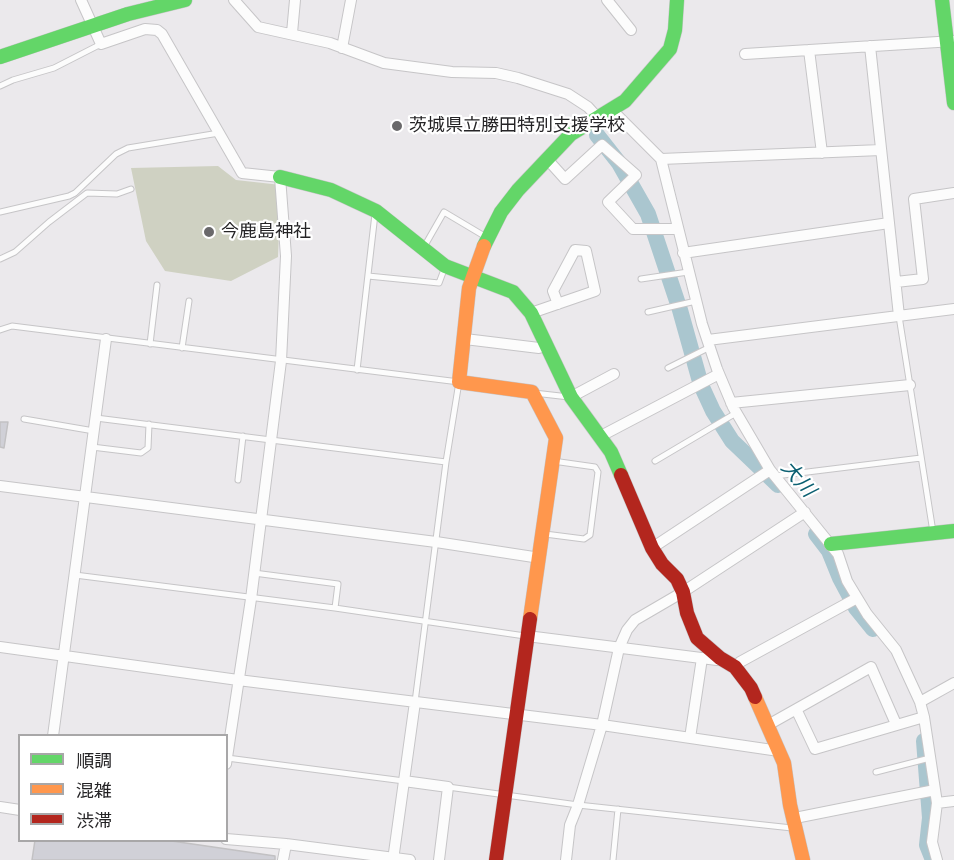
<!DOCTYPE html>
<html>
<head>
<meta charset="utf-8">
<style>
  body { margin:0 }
  #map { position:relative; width:954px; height:860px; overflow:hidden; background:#ebe9ec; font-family:Raleway,"Noto Sans JP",sans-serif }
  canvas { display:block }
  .legend { position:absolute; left:18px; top:734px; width:210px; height:108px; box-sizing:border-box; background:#fff; border:2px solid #a8a7a8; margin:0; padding:8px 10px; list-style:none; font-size:18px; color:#252426 }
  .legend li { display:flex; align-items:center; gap:12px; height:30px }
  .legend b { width:30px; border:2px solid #a8a7a8 }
</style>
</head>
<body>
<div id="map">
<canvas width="954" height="860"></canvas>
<ul class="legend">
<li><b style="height:8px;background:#63d668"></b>順調</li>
<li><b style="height:8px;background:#ff974d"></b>混雑</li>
<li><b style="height:8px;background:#b3261e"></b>渋滞</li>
</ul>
</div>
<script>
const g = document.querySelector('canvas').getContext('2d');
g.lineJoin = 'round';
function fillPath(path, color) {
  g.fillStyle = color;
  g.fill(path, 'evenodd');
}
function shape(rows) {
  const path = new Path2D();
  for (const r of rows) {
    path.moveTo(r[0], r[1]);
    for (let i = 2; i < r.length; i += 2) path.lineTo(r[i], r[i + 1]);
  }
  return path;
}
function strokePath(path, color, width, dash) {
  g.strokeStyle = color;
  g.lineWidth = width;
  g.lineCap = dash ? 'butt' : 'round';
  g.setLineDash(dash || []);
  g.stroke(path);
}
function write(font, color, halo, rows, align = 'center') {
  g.font = font + ' Raleway,"Noto Sans JP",sans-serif';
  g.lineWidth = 4.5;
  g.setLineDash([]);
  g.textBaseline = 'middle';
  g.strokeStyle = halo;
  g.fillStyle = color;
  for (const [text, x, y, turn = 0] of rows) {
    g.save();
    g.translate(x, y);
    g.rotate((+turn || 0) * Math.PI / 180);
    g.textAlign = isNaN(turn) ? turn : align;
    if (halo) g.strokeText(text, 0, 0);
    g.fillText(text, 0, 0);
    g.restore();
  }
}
fillPath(shape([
  [218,166,236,180,281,185,278,257,231,281,165,271,146,241,131,168]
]), '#cfd1c2');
strokePath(shape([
  [597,135,619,163,648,214,680,310,701,385,713,411,732,441,778,485],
  [816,534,829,551,840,578,856,608,873,629],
  [924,741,930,818,927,845,933,860]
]), '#aac6cf', 16);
const building = shape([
  [0,422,8,422,4,448,0,447,0,422],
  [35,840,165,840,275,856,275,860,32,860,35,840]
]);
fillPath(building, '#d0d0d7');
strokePath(building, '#c2c1c3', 1.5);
const lane = shape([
  [0,86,13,80,54,68,101,44],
  [0,212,69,196,75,193,116,154,128,148,219,133],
  [424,247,444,212,486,237],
  [0,259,15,252,49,222,87,193,117,194,131,189],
  [368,276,439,283,445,267],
  [641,279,688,272],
  [648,312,696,301],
  [899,316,933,532],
  [0,330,12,326,459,382,446,462,415,702],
  [150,344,157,285],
  [182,348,189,301],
  [668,368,710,347],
  [357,370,375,214],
  [534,393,569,397],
  [96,418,446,462],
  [24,419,94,431],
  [92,447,141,453,148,448,149,424],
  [655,461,736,413],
  [775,476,921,458],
  [238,480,243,436],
  [545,534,584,539,590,535,598,472,595,467,553,461],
  [254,573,338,584,335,608],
  [75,575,335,608,525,636],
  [227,758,404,781],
  [876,772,930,758],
  [448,787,578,805,792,828],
  [613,860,618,809]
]);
const street = shape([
  [81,0,101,44,145,29,157,30,162,34,242,173,280,177,286,256,281,361,251,599,226,764],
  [234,0,258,27,330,43,384,63,452,72,496,73,518,78,568,94,588,107,597,117],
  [607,0,631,30],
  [292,33,295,0],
  [870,46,899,316],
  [342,48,351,0],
  [809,50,822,153],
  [745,54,954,41],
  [611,109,661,159,702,324,717,369,733,407,770,470,838,554,847,581,867,614,896,650,920,702,924,717,937,803,932,842,937,860],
  [547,159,565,179,602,145,636,175,608,202,633,229,677,229],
  [661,159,881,150],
  [683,253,889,223],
  [896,282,923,279,914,199,954,193],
  [531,313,595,291,586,251,575,250,553,291,558,304],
  [465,339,539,348,546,345],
  [708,340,954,309],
  [571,397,614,374],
  [731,403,910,385],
  [599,437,719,374],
  [0,486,436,542,540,558],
  [652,548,770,470],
  [527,636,717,660,720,658],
  [0,647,238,680,602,725,779,751],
  [735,667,740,662,857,598],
  [920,702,954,683],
  [797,711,815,749,924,717],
  [768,725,871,667,896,724],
  [53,736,106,339],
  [690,738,702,658],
  [404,781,448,787,439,860],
  [937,803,954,801],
  [0,807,20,810],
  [795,818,935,790],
  [226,839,286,844,410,860],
  [283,860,286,844],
  [393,860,415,702],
  [566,860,570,825,578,805,602,725,619,648,627,630,635,620,683,592,805,512]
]);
const fast = shape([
  [942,0,954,103],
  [0,57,128,14,185,0],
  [280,177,331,190,376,211,445,266,513,292,531,313,571,397,611,452,621,475],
  [484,246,501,212,518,190,571,134,625,101,670,49,675,30,677,0],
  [831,544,954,531]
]);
const slow = shape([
  [484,246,469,288,459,382,532,392,556,438,530,619],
  [755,697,784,763,790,805,803,860]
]);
const jam = shape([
  [621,475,652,548,662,564,677,579,683,592,687,613,697,638,720,658,735,667,751,688,755,697],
  [496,860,530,619]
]);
strokePath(lane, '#c6c5c7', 7);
strokePath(street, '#c6c5c7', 12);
strokePath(fast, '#c6c5c7', 15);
strokePath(slow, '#c6c5c7', 15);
strokePath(jam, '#c6c5c7', 15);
strokePath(lane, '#fcfcfc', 5);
strokePath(street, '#fcfcfc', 10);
strokePath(fast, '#63d668', 14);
strokePath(slow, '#ff974d', 14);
strokePath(jam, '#b3261e', 14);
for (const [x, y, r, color] of [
  [397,126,6,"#6a696b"],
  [209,232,6,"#6a696b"]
]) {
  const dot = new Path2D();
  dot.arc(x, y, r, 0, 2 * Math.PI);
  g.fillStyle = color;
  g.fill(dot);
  strokePath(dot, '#fff', 2);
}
write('18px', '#252426', '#fff', [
  ["茨城県立勝田特別支援学校",409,126],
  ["今鹿島神社",221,232]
], 'left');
write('italic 20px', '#0c6072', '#fff', [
  ["大川",798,479,49]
]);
</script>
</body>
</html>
